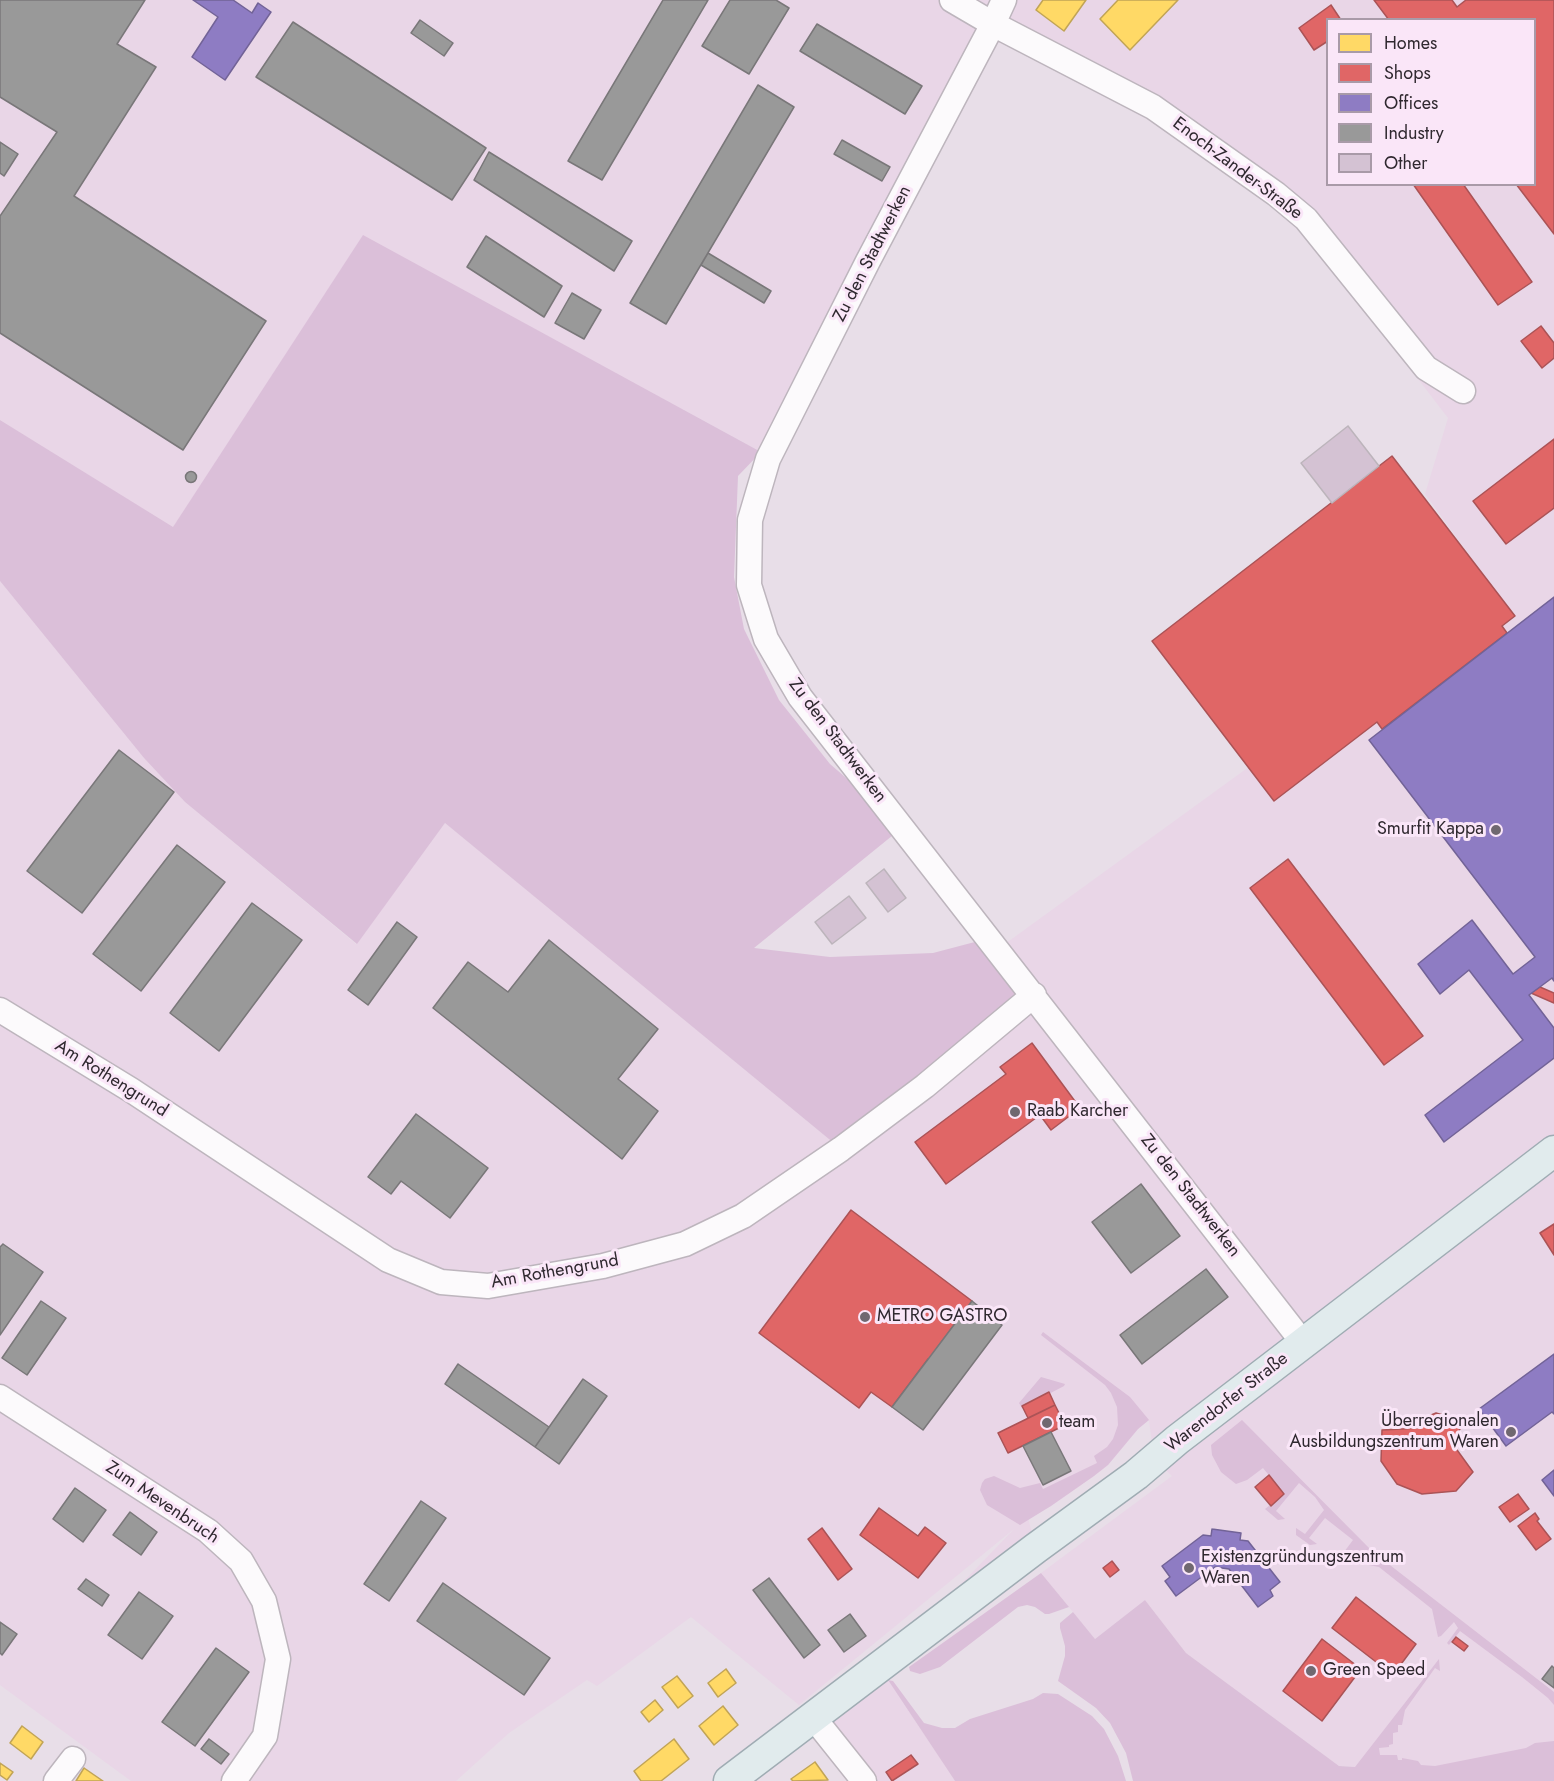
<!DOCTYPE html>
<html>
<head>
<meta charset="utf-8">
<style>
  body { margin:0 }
  #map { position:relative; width:1554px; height:1781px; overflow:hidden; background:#e8dee8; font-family:Jost,sans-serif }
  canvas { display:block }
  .legend { position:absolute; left:1326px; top:18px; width:210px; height:168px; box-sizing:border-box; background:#fae6f8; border:2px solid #a99aa8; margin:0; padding:8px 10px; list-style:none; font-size:18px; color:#2f282f }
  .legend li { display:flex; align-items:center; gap:12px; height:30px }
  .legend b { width:30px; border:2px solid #a99aa8 }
</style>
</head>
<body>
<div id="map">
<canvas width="1554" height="1781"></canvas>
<ul class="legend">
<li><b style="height:16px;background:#ffd966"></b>Homes</li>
<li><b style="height:16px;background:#e06666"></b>Shops</li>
<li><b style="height:16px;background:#8e7cc3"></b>Offices</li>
<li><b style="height:16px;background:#999"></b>Industry</li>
<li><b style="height:16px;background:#d4c2d3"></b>Other</li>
</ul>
</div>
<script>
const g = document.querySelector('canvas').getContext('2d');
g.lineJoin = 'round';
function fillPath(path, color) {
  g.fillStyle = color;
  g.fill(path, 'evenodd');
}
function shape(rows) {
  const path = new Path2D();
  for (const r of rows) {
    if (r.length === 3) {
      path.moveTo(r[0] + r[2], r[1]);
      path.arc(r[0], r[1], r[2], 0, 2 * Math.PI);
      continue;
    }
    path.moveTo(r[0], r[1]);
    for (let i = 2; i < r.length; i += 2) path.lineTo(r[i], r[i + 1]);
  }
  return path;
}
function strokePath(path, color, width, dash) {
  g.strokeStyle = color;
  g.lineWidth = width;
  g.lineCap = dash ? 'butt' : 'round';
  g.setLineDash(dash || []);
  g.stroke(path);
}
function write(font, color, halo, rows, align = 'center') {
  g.font = font + ' Jost,sans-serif';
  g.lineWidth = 6;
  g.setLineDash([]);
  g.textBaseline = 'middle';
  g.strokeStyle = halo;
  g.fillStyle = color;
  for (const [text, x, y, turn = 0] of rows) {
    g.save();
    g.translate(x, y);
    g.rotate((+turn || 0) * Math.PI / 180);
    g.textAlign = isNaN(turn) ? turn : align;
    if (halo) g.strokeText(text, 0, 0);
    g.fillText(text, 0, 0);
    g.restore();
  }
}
fillPath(shape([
  [0,0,1554,0,1554,1748,1439,1772,1339,1766,1186,1653,1145,1600,1095,1639,1041,1573,1172,1476,1154,1459,1149,1420,1138,1429,1108,1465,1094,1476,1051,1506,1028,1518,1036,1548,1006,1571,995,1559,913,1641,888,1660,1014,1529,799,1705,691,1617,597,1686,587,1680,509,1733,456,1781,131,1781,0,1685,0,581,144,758,185,802,356,944,445,823,841,1149,998,949,1494,589,1425,494,1448,418,1276,194,993,25,761,452,363,236,173,528,0,420],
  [1328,20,1534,20,1534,184,1328,184],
  [888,1680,955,1781,874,1781,829,1723]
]), '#e9d6e7');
fillPath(shape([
  [363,235,761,452,738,476,734,577,744,629,779,700,830,764,903,827,754,948,830,957,933,953,990,938,1034,995,841,1149,445,823,357,944,185,802,144,758,0,581,0,420,173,527],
  [1043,1332,1130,1397,1149,1420,1138,1429,1108,1465,1094,1476,1051,1506,1020,1525,987,1505,980,1490,982,1483,985,1479,994,1476,1020,1488,1040,1483,1043,1489,1097,1463,1094,1456,1107,1447,1113,1439,1118,1425,1117,1407,1111,1393,1105,1385,1041,1335],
  [1041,1377,1065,1384,1064,1386,1022,1408,1019,1403],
  [1242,1420,1373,1552,1554,1692,1554,1705,1548,1698,1522,1677,1460,1631,1449,1645,1447,1643,1458,1628,1454,1622,1441,1636,1438,1637,1432,1609,1379,1567,1333,1558,1333,1550,1341,1556,1353,1540,1325,1518,1309,1538,1317,1544,1310,1545,1296,1535,1296,1528,1305,1534,1324,1510,1315,1497,1299,1483,1276,1511,1285,1519,1278,1520,1265,1509,1284,1494,1263,1468,1247,1480,1236,1484,1221,1472,1212,1455,1211,1445],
  [1041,1573,1069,1607,1049,1614,1045,1614,1035,1607,1027,1605,1018,1607,940,1667,920,1674,910,1671,909,1667],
  [1145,1600,1186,1653,1339,1766,1355,1767,1439,1659,1440,1671,1435,1668,1405,1710,1402,1725,1398,1725,1398,1732,1393,1733,1393,1744,1389,1745,1389,1747,1379,1748,1380,1755,1397,1755,1398,1760,1402,1760,1402,1758,1418,1761,1421,1765,1435,1766,1526,1748,1535,1743,1554,1741,1554,1781,1133,1781,1126,1753,1110,1723,1096,1708,1058,1681,1065,1656,1065,1646,1060,1628,1060,1623,1073,1612,1095,1639],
  [888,1680,893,1681,924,1723,942,1728,955,1728,970,1719,1033,1699,1043,1693,1058,1694,1092,1716,1104,1729,1118,1756,1126,1781,955,1781]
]), '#dbbfd9');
const homes = shape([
  [1043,0,1086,0,1064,31,1036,10,1043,0],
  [1118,0,1178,0,1130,50,1100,19,1118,0],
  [726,1669,736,1683,718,1697,708,1683,726,1669],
  [677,1676,693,1696,678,1708,662,1687,677,1676],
  [655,1700,663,1710,649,1722,641,1712,655,1700],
  [723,1706,738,1725,714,1745,699,1726,723,1706],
  [22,1726,43,1742,31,1759,10,1743,22,1726],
  [674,1739,689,1759,661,1781,641,1781,634,1771,674,1739],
  [815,1762,828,1780,793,1781,791,1779,815,1762],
  [0,1763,13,1772,7,1780,0,1775,0,1763],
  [84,1768,103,1781,76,1781,84,1768]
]);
fillPath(homes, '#ffd966');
strokePath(homes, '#c1a456', 1.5);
const shops = shape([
  [1374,0,1452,0,1457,7,1466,0,1554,0,1554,234,1516,184,1534,184,1534,20,1389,20,1374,0],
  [1331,5,1341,20,1328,20,1328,41,1314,50,1299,28,1331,5],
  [1413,184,1463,184,1532,282,1498,305,1413,184],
  [1541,326,1554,343,1554,358,1542,368,1521,341,1541,326],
  [1554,439,1554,508,1506,544,1473,501,1554,439],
  [1392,456,1515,616,1502,626,1507,633,1382,729,1377,722,1274,801,1152,641,1392,456],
  [1288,859,1423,1036,1384,1065,1250,888,1288,859],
  [1540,987,1554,993,1554,1003,1531,993,1540,987],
  [1032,1043,1080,1108,1051,1130,1040,1115,946,1184,915,1142,1006,1074,1000,1067,1032,1043],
  [851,1210,972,1301,937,1348,944,1353,935,1364,928,1359,892,1407,871,1392,859,1408,759,1333,851,1210],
  [1554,1224,1554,1255,1540,1233,1554,1224],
  [1049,1392,1055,1405,1028,1418,1022,1406,1049,1392],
  [1055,1405,1065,1425,1008,1453,998,1433,1055,1405],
  [1436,1413,1453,1418,1460,1429,1452,1443,1473,1472,1456,1491,1422,1494,1397,1484,1381,1461,1382,1430,1421,1428,1424,1418,1436,1413],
  [1269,1475,1284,1494,1271,1506,1255,1487,1269,1475],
  [1518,1494,1529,1509,1510,1522,1499,1507,1518,1494],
  [879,1508,918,1536,925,1527,946,1543,918,1578,860,1535,879,1508],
  [1535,1513,1539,1519,1537,1521,1551,1539,1536,1550,1518,1526,1535,1513],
  [822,1528,852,1569,838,1580,808,1539,822,1528],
  [1112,1561,1119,1570,1110,1577,1103,1568,1112,1561],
  [1356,1597,1416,1644,1393,1675,1332,1628,1356,1597],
  [1456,1637,1468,1646,1464,1651,1452,1642,1456,1637],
  [1322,1639,1361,1669,1322,1721,1283,1691,1322,1639],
  [911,1755,918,1764,892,1781,886,1772,911,1755]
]);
fillPath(shops, '#e06666');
strokePath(shops, '#ab5356', 1.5);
const offices = shape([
  [193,0,233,0,252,13,258,3,271,12,225,80,192,57,218,17,193,0],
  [1554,597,1554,981,1552,978,1529,995,1554,1028,1554,1058,1444,1142,1425,1115,1523,1040,1469,970,1440,994,1418,964,1472,920,1513,974,1535,957,1369,740,1554,597],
  [1554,1354,1554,1414,1552,1412,1506,1446,1479,1409,1554,1354],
  [1554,1470,1554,1496,1542,1480,1554,1470],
  [1212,1529,1241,1533,1240,1540,1248,1541,1280,1582,1270,1590,1273,1596,1258,1607,1229,1569,1215,1567,1176,1596,1165,1581,1170,1577,1162,1566,1203,1535,1211,1536,1212,1529]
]);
fillPath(offices, '#8e7cc3');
strokePath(offices, '#726397', 1.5);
const industry = shape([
  [0,0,145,0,117,44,156,67,74,196,266,321,183,450,0,333,0,216,57,132,0,97,0,0],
  [663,0,708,0,602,180,568,161,663,0],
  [730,0,776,0,789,8,749,74,702,46,730,0],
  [420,20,453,43,444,56,411,33,420,20],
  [293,22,486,148,452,200,256,77,293,22],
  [817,24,922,86,905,114,800,51,817,24],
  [758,85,794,107,666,324,630,303,758,85],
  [842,140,890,167,882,181,834,154,842,140],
  [0,142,18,154,4,176,0,173,0,142],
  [489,152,632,241,614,271,474,180,489,152],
  [486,236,562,286,544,317,467,267,486,236],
  [708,253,771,291,764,303,701,265,708,253],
  [572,293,601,310,584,339,555,323,572,293],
  [191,477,5.5],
  [119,750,174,792,82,913,27,871,119,750],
  [177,845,225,882,141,991,93,954,177,845],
  [252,903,302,940,219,1051,170,1013,252,903],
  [397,922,417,937,368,1005,348,990,397,922],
  [549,940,658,1029,618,1079,658,1111,622,1159,433,1008,468,962,508,992,549,940],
  [416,1114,488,1168,450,1218,401,1181,391,1194,368,1177,416,1114],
  [1141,1184,1180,1236,1131,1273,1092,1222,1141,1184],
  [3,1244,43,1272,0,1335,0,1247,3,1244],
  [1206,1269,1228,1297,1142,1364,1120,1335,1206,1269],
  [41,1301,66,1318,27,1375,2,1358,41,1301],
  [972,1301,1002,1325,923,1430,892,1407,972,1301],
  [458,1364,549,1427,535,1447,445,1384,458,1364],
  [583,1379,607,1396,559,1464,535,1447,583,1379],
  [1051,1432,1071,1471,1043,1485,1023,1446,1051,1432],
  [75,1488,106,1510,83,1542,53,1519,75,1488],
  [421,1501,446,1518,389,1601,364,1584,421,1501],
  [130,1512,157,1532,141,1555,113,1535,130,1512],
  [769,1578,820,1645,804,1658,753,1590,769,1578],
  [86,1579,109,1595,102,1606,78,1589,86,1579],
  [443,1583,550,1658,524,1695,417,1621,443,1583],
  [139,1592,173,1616,142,1659,108,1635,139,1592],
  [850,1614,866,1636,844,1652,828,1630,850,1614],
  [0,1622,17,1634,2,1655,0,1653,0,1622],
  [216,1648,249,1672,195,1746,162,1722,216,1648],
  [1552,1666,1554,1668,1554,1688,1542,1679,1552,1666],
  [209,1739,229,1754,221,1764,201,1749,209,1739]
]);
fillPath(industry, '#999');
strokePath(industry, '#797779', 1.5);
const building = shape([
  [1348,426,1379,466,1332,503,1301,463,1348,426],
  [884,869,906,898,888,912,866,883,884,869],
  [849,896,866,918,832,944,815,922,849,896]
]);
fillPath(building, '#d4c2d3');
strokePath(building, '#bcb4bb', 1.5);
const minor = shape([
  [952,0,993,24,1153,107,1276,194,1306,219,1426,368,1463,391],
  [1004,0,993,24,868,261,768,459,750,520,749,585,766,639,800,697,1304,1344],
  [0,1010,131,1090,388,1260,441,1282,488,1286,603,1266,685,1244,743,1216,841,1149,925,1086,1034,995],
  [0,1397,208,1531,241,1561,264,1601,278,1659,265,1736,234,1781],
  [813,1717,864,1781],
  [56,1781,73,1759]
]);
const major = shape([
  [729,1781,1036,1548,1136,1475,1177,1440,1554,1151]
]);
strokePath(minor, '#bdb5bd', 27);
strokePath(major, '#9facb3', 33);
strokePath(minor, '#fcfafc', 24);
strokePath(major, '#e1ebed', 30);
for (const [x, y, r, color] of [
  [1496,830,6,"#706870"],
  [1015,1112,6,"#706870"],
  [865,1317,6,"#706870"],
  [1047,1423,6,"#706870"],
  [1511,1432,6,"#706870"],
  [1189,1568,6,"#706870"],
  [1311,1671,6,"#706870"]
]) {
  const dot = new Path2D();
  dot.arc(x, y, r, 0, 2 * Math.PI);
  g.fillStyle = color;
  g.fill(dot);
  strokePath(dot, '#fae6f8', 2);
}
write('18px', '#2f282f', '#fae6f8', [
  ["Enoch-Zander-Straße",1237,169,37],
  ["Zu den Stadtwerken",873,254,-63],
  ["Zu den Stadtwerken",837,741,53],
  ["Am Rothengrund",111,1079,32],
  ["Zu den Stadtwerken",1190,1196,52],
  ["Am Rothengrund",555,1272,-10],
  ["Warendorfer Straße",1227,1403,-38],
  ["Zum Mevenbruch",162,1503,34]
]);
write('18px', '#2f282f', '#fae6f8', [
  ["Smurfit Kappa",1484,830,"right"],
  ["Raab Karcher",1027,1112],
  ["METRO GASTRO",877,1317],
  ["Überregionalen",1499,1422,"right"],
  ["Ausbildungszentrum Waren",1499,1443,"right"],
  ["team",1059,1423],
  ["Existenzgründungszentrum",1201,1558],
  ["Waren",1201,1579],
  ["Green Speed",1323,1671]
], 'left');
</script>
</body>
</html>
